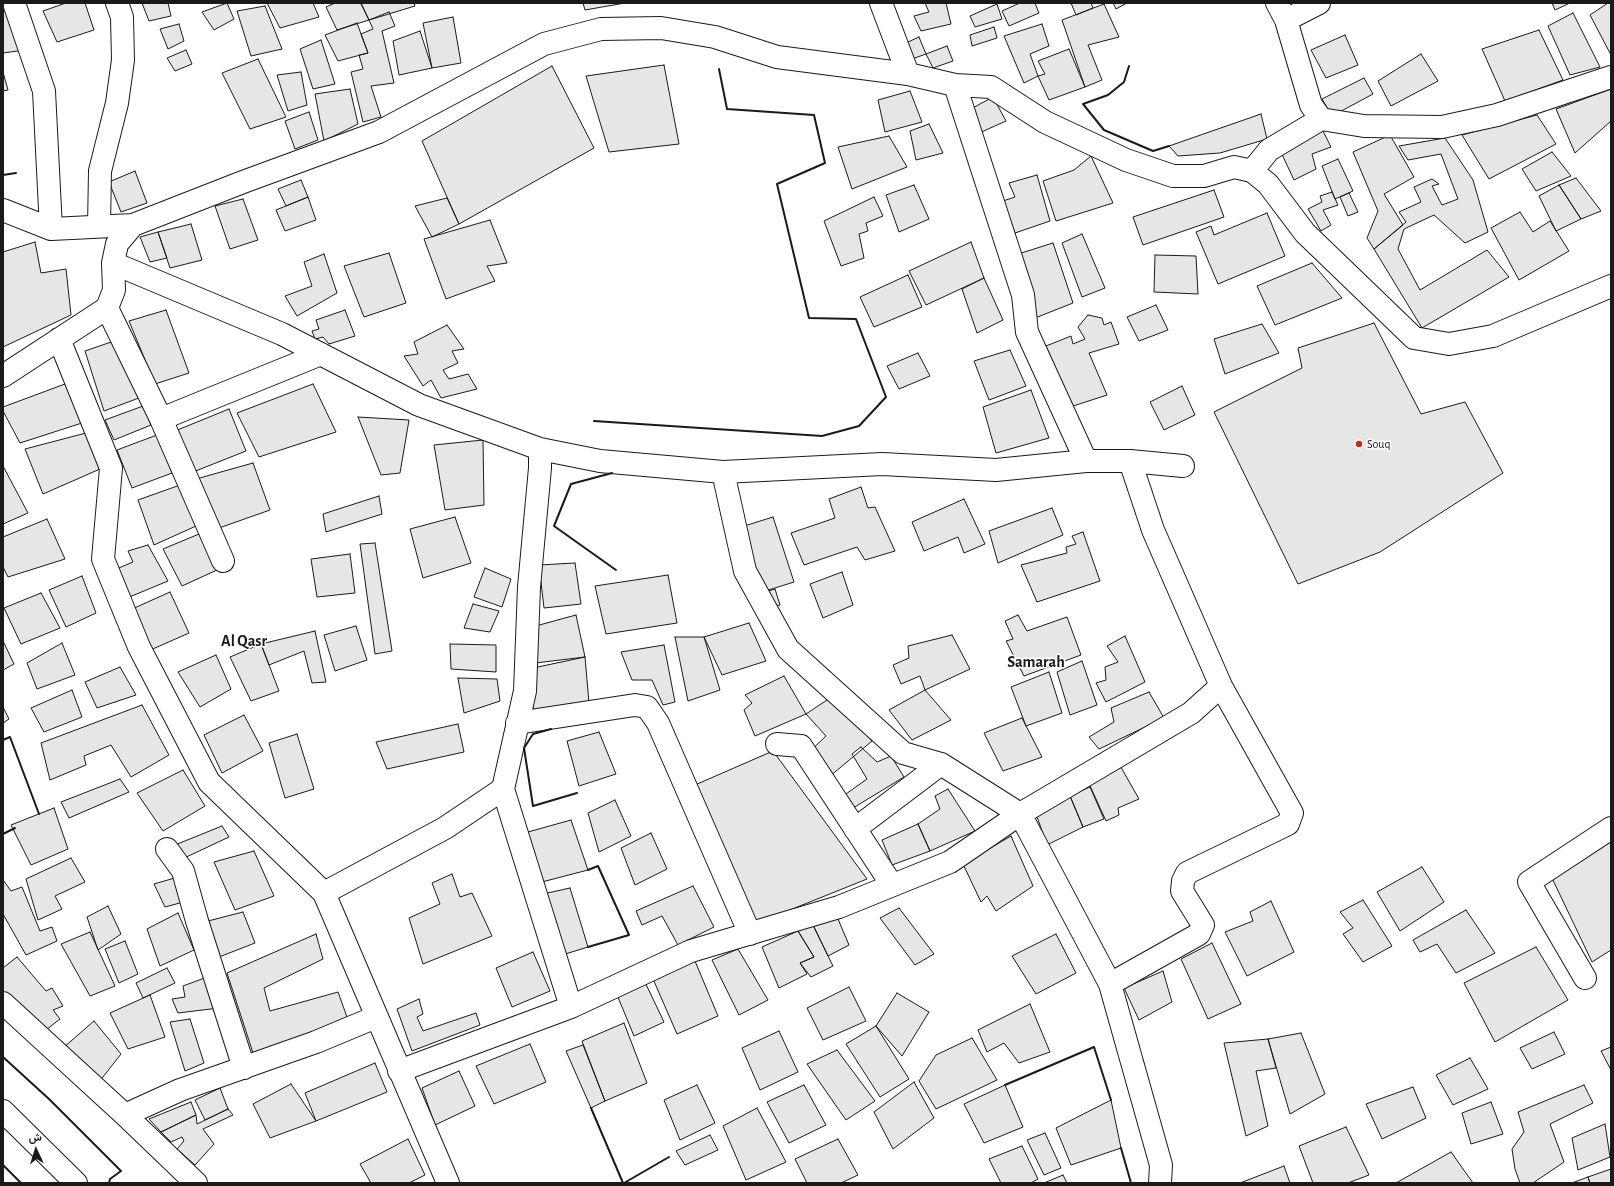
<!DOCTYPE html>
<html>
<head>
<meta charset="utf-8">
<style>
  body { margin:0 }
  #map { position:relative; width:1614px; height:1186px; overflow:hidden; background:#fff; font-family:"Alegreya Sans",Vazirmatn,sans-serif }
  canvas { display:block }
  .frame { position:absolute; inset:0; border:4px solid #1a1a1a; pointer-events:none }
  .north { position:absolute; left:16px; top:1130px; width:40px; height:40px; -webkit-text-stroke:3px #fff; paint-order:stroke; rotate:356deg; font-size:11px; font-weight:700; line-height:16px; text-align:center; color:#1a1a1a }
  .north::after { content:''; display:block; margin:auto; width:14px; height:18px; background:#1a1a1a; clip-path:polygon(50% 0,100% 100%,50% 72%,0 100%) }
</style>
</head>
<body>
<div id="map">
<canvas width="1614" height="1186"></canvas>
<div class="frame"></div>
<div class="north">ش</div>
</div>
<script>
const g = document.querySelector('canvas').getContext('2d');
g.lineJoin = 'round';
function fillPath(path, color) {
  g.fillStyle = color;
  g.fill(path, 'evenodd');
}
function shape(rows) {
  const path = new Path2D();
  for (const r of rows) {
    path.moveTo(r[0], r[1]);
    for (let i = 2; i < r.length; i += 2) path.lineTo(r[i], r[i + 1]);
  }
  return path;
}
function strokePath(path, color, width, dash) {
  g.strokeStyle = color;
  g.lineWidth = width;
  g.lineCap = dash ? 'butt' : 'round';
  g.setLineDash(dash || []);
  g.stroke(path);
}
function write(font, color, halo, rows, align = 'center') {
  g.font = font + ' "Alegreya Sans",sans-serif';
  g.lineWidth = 3;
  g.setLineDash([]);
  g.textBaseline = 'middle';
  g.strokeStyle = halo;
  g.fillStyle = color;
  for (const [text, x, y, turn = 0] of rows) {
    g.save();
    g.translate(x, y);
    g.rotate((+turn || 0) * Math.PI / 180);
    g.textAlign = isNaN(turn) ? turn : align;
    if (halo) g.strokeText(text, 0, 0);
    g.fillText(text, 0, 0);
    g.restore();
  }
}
const building = shape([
  [3,3,5,3,25,50,3,53,3,3],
  [66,3,85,3,94,30,57,42,43,11,66,3],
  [142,3,168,3,171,16,149,21,142,3],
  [227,3,234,19,214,30,202,12,227,3],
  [267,3,313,3,319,17,280,28,267,3],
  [335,3,361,3,369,20,337,30,326,7,335,3],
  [364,3,414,3,415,6,369,20,361,4,364,3],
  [583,3,625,3,585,10,583,3],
  [925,3,946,3,951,24,921,31,914,16,929,12,925,3],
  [1020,3,1035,3,1039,13,1009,26,1002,11,1020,3],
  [1071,3,1091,3,1093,8,1076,15,1071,3],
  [1113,3,1127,3,1116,9,1113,3],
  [1552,3,1570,3,1555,10,1552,3],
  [1608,3,1611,3,1611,55,1590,15,1608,3],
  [997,4,1002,19,975,27,970,16,997,4],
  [1104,4,1119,37,1088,45,1102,80,1085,87,1062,20,1104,4],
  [265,6,282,49,251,56,237,11,265,6],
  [389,12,395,26,382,31,394,83,371,86,381,117,363,122,351,72,363,69,359,55,368,53,361,34,373,29,369,20,389,12],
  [1573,13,1600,67,1570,75,1548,26,1573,13],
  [453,17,461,63,432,68,423,23,453,17],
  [357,23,368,53,338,61,325,35,357,23],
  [179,24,184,41,168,49,160,29,179,24],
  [1042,24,1049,46,1030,54,1038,76,1024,83,1004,36,1042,24],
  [994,27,997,38,972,46,970,35,994,27],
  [1539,30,1563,80,1505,101,1482,49,1539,30],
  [420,31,432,68,399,75,393,41,420,31],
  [1345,35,1358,65,1326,78,1311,50,1345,35],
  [919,37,926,54,912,59,906,43,919,37],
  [321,40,335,84,313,89,300,49,321,40],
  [947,46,953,61,933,68,926,54,947,46],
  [1069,49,1085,87,1049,100,1038,76,1045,74,1038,61,1069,49],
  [186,50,192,64,175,71,167,58,186,50],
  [1421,54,1438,81,1391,106,1378,81,1421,54],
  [258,59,286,117,250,129,222,73,258,59],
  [664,65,679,144,609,152,586,76,664,65],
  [552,66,594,148,459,224,422,141,552,66],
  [3,72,8,90,3,91,3,72],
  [301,72,307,105,288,111,277,75,301,72],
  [1364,78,1373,94,1332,116,1322,99,1364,78],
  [350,89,358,124,324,141,315,94,350,89],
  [1611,89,1611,121,1575,153,1556,109,1611,89],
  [910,91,922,122,885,132,878,100,910,91],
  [993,97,1006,121,977,134,967,111,993,97],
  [309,112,318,140,295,149,285,121,309,112],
  [1261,114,1267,139,1220,153,1178,156,1169,146,1261,114],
  [1537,115,1556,144,1489,179,1462,135,1537,115],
  [929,124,943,153,916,160,910,131,929,124],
  [1323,131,1331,147,1312,154,1316,169,1294,180,1280,150,1323,131],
  [1390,135,1414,177,1384,194,1403,225,1374,249,1367,238,1378,211,1353,152,1390,135],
  [889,136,907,167,852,189,838,147,889,136],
  [1445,138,1473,180,1488,232,1465,243,1434,215,1404,229,1398,249,1420,290,1487,250,1509,277,1422,328,1374,249,1406,222,1399,212,1421,202,1414,187,1432,179,1439,184,1432,186,1442,205,1458,199,1441,154,1408,160,1399,146,1445,138],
  [1552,152,1571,176,1536,191,1522,169,1552,152],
  [1091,156,1113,203,1056,221,1043,181,1074,170,1091,156],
  [1338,159,1353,191,1335,199,1322,166,1338,159],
  [135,171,147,203,121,212,109,182,135,171],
  [1037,175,1050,221,1015,233,1003,201,1015,197,1009,183,1037,175],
  [1576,178,1601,211,1581,219,1559,185,1576,178],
  [301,180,308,197,286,206,278,189,301,180],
  [914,185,929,219,899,232,886,195,914,185],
  [1559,185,1581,219,1556,231,1539,196,1559,185],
  [1214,190,1224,217,1143,245,1133,217,1214,190],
  [1332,192,1338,205,1323,210,1331,225,1321,231,1308,209,1322,202,1320,196,1332,192],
  [1349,193,1358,212,1348,216,1340,197,1349,193],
  [308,197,316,220,285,231,276,210,308,197],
  [874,197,883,216,866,223,868,231,859,234,864,258,841,266,824,221,874,197],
  [447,198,459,224,432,237,415,206,447,198],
  [243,199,258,240,230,249,215,206,243,199],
  [1520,212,1533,232,1550,221,1569,251,1519,280,1491,228,1520,212],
  [1267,213,1285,256,1218,284,1196,232,1211,226,1214,235,1267,213],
  [490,220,507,263,487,266,495,281,446,299,424,239,490,220],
  [191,224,202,260,170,268,158,232,191,224],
  [158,232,167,258,150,262,140,237,158,232],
  [1082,234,1105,288,1082,297,1062,243,1082,234],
  [35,242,41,273,66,269,71,315,3,347,3,252,35,242],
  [971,242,984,278,926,305,909,271,971,242],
  [1053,243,1073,303,1035,318,1015,255,1053,243],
  [389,253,406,303,364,317,344,266,389,253],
  [324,254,337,293,297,316,285,296,312,286,304,262,324,254],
  [1155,255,1196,256,1198,294,1154,292,1155,255],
  [1312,263,1342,298,1275,325,1257,286,1312,263],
  [908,275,922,307,874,327,860,297,908,275],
  [984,278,1003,320,977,333,962,289,984,278],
  [1156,305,1168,330,1139,341,1127,317,1156,305],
  [166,310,189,373,155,384,129,321,166,310],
  [345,310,355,336,329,344,323,337,315,339,312,331,319,329,316,320,345,310],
  [1088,315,1102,318,1104,325,1111,322,1119,344,1089,353,1107,395,1070,407,1046,346,1071,336,1073,344,1085,339,1078,327,1088,315],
  [1374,323,1421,414,1465,402,1503,473,1380,552,1298,584,1214,412,1302,368,1298,348,1374,323],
  [1262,324,1279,353,1225,374,1214,339,1262,324],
  [447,325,464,349,452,351,458,363,443,370,449,379,468,374,477,389,441,398,431,380,423,386,404,356,418,354,414,342,447,325],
  [117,340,139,398,104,411,85,351,117,340],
  [1010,350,1026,386,989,400,974,361,1010,350],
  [918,353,930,376,899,389,887,366,918,353],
  [65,384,85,422,20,443,3,411,3,407,65,384],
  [313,384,336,432,259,457,237,413,313,384],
  [1182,386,1195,415,1164,430,1150,402,1182,386],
  [1031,390,1049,438,996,453,983,407,1031,390],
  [143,406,151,425,114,440,105,420,143,406],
  [229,409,246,451,193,472,175,431,229,409],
  [358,417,409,420,400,473,381,475,358,417],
  [86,433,100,469,43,494,25,449,86,433],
  [157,435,172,473,132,488,117,450,157,435],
  [483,440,484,505,445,510,434,445,483,440],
  [253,463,270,510,219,528,196,479,253,463],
  [3,466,28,513,3,524,3,466],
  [180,485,196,526,154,545,138,500,180,485],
  [861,487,868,508,875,507,895,551,865,560,857,547,804,565,791,533,835,518,829,499,861,487],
  [379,496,382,514,326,532,323,514,379,496],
  [964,499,985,544,964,553,958,537,924,551,912,522,964,499],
  [1052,508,1063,535,998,563,989,531,1052,508],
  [455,517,471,563,423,578,410,529,455,517],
  [773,517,794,582,759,593,738,528,773,517],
  [47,519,65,559,8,577,3,567,3,537,47,519],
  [1083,532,1100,581,1037,602,1021,565,1067,553,1066,547,1076,544,1072,536,1083,532],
  [199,534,217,570,182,586,163,549,199,534],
  [375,543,392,651,375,654,360,544,375,543],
  [148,545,168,581,127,598,114,570,133,562,128,551,148,545],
  [350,554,355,593,317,597,311,559,350,554],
  [575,563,581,604,544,608,539,565,575,563],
  [485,568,511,579,502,607,474,597,485,568],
  [842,572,853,605,823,618,810,584,842,572],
  [668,575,677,623,606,634,595,586,668,575],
  [82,576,96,613,66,627,49,590,82,576],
  [775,589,780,605,769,607,765,592,775,589],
  [170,592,189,633,146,652,130,610,170,592],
  [41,593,60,628,21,644,4,608,41,593],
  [473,604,499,611,490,632,464,628,473,604],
  [576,615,585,657,535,663,532,627,576,615],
  [1018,615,1027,631,1067,617,1081,655,1024,676,1006,641,1013,639,1005,621,1018,615],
  [749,623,766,661,722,675,704,637,749,623],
  [356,626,367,660,335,671,324,635,356,626],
  [315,631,326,682,312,683,304,651,269,665,261,644,315,631],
  [952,635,970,669,925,690,920,676,901,684,893,665,909,658,908,646,952,635],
  [1125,636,1145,682,1106,702,1096,683,1106,680,1105,667,1118,662,1107,646,1125,636],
  [675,637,704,637,720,690,688,701,675,637],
  [3,641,14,664,3,670,3,641],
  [62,643,75,675,37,689,27,663,62,643],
  [261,644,279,691,251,701,230,657,261,644],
  [450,644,496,645,496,672,451,669,450,644],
  [664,645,675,702,663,705,652,680,632,680,621,652,664,645],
  [216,655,231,689,200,707,178,672,216,655],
  [585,657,589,703,533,712,533,668,585,657],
  [1082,661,1097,705,1070,715,1057,672,1082,661],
  [120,667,136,695,97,708,85,682,120,667],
  [1049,672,1062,713,1026,726,1011,687,1049,672],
  [784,676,806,714,755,736,744,710,752,703,745,695,784,676],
  [458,678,497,679,500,701,464,713,458,678],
  [72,690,82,717,44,732,31,708,72,690],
  [925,690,951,720,912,740,889,710,925,690],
  [1149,692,1164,718,1099,749,1089,737,1114,722,1111,708,1149,692],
  [830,698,872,741,829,777,807,754,826,736,806,714,830,698],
  [142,705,169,755,131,777,111,745,84,756,86,765,50,780,41,743,142,705],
  [3,707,9,719,3,723,3,707],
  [244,715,263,751,222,773,204,735,244,715],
  [1022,718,1042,757,1003,771,984,733,1022,718],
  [458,724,464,752,387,769,376,742,458,724],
  [599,732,616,774,579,786,567,741,599,732],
  [297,734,314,789,285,798,269,743,297,734],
  [861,747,877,762,891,756,904,777,853,808,839,799,867,779,852,754,861,747],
  [773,751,867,879,750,926,688,788,773,751],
  [1118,762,1139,799,1118,808,1119,815,1106,821,1086,777,1118,762],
  [183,770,205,806,163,831,137,793,183,770],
  [120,779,129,792,69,818,61,802,120,779],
  [1090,787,1104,819,1083,827,1070,796,1090,787],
  [948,789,975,831,930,851,918,824,940,809,935,796,948,789],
  [1070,796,1083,827,1047,845,1035,811,1070,796],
  [615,800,631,836,599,852,588,813,615,800],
  [54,808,68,849,31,865,11,825,54,808],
  [571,820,588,870,538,883,528,832,571,820],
  [918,824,930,851,892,865,882,840,918,824],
  [222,826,229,837,180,860,175,845,222,826],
  [651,833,667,869,635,885,621,848,651,833],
  [1611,835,1611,950,1592,962,1551,876,1611,835],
  [1011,836,1033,886,996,911,987,896,981,902,963,864,1011,836],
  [254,851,274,896,235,910,214,862,254,851],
  [71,858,85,882,55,896,62,909,38,920,26,879,71,858],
  [1422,867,1444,902,1400,931,1377,892,1422,867],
  [452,874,460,897,472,893,492,936,423,964,409,918,440,904,432,883,452,874],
  [178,877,187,901,165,907,154,884,178,877],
  [3,880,11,891,22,887,40,931,52,927,57,941,26,955,3,914,3,880],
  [693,886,714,927,678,945,662,916,642,925,636,911,693,886],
  [570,888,588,947,562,955,543,894,570,888],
  [1363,900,1392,946,1363,962,1343,934,1353,928,1340,912,1363,900],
  [1271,901,1294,952,1247,976,1225,932,1253,921,1250,912,1271,901],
  [108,906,121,934,98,950,87,917,108,906],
  [899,908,934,954,915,965,880,918,899,908],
  [1466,910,1495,953,1456,973,1437,944,1420,952,1413,940,1466,910],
  [243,912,255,943,219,957,208,921,243,912],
  [178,913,194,950,160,966,147,929,178,913],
  [838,919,849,945,828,956,813,925,838,919],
  [813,925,833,966,811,977,800,963,814,957,798,931,813,925],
  [798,931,814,957,800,963,807,974,779,988,762,947,798,931],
  [90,932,115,986,90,996,61,944,90,932],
  [316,934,323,959,264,988,270,1011,338,992,347,1017,254,1056,227,973,316,934],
  [1056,934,1076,973,1036,994,1012,956,1056,934],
  [125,941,138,974,119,983,105,949,125,941],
  [1212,943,1241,1004,1208,1019,1181,959,1212,943],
  [1536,947,1568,1000,1495,1042,1464,983,1536,947],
  [738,949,768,1000,739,1015,712,960,738,949],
  [533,952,550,991,512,1007,496,968,533,952],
  [17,957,46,991,52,988,63,1006,53,1010,60,1019,42,1033,3,994,3,968,17,957],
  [695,961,718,1016,677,1034,653,979,695,961],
  [167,968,175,983,143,998,136,983,167,968],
  [1163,971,1172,1002,1139,1020,1124,988,1163,971],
  [210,976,219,1008,178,1013,172,999,185,997,183,986,210,976],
  [643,978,664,1022,634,1036,615,990,643,978],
  [849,987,866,1021,823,1040,807,1008,849,987],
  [897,993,929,1012,902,1056,876,1026,897,993],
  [150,995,165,1037,128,1049,110,1013,150,995],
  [419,999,423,1014,417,1017,423,1031,476,1013,480,1025,412,1051,397,1009,419,999],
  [1030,1004,1050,1052,1019,1063,1004,1043,987,1052,978,1030,1030,1004],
  [190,1019,204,1063,185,1071,170,1022,190,1019],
  [94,1021,121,1054,99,1082,63,1048,94,1021],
  [624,1023,647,1083,605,1101,582,1041,624,1023],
  [876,1026,909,1079,880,1097,846,1044,876,1026],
  [779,1031,798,1072,760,1090,742,1048,779,1031],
  [1554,1032,1565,1054,1532,1069,1520,1048,1554,1032],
  [1301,1033,1325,1094,1290,1114,1268,1039,1301,1033],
  [972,1038,997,1080,936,1109,919,1081,936,1055,972,1038],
  [1268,1039,1276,1068,1256,1071,1268,1126,1246,1136,1224,1043,1268,1039],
  [530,1044,546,1082,494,1104,476,1066,530,1044],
  [583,1045,605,1101,591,1108,566,1051,583,1045],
  [1611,1047,1611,1070,1601,1051,1611,1047],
  [837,1050,875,1101,846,1120,807,1064,837,1050],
  [1470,1058,1488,1089,1453,1105,1436,1075,1470,1058],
  [375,1063,387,1092,316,1121,305,1093,375,1063],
  [459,1071,475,1106,435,1125,422,1088,459,1071],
  [914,1082,934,1118,893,1149,874,1112,914,1082],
  [291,1084,316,1121,270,1138,253,1104,291,1084],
  [697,1085,715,1123,680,1140,664,1100,697,1085],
  [804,1085,826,1125,789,1143,767,1102,804,1085],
  [1005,1085,1023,1127,984,1143,964,1104,1005,1085],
  [1584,1085,1593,1103,1550,1124,1564,1162,1533,1183,1520,1183,1515,1169,1512,1149,1524,1132,1518,1112,1584,1085],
  [1413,1087,1426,1118,1382,1139,1366,1104,1413,1087],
  [220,1088,228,1109,205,1120,195,1100,220,1088],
  [1111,1100,1121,1148,1071,1165,1056,1128,1111,1100],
  [191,1102,196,1115,161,1132,149,1119,191,1102],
  [1491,1102,1503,1134,1471,1144,1462,1113,1491,1102],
  [757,1108,786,1162,746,1180,723,1126,757,1108],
  [228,1109,233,1115,203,1129,214,1144,195,1165,177,1149,184,1141,182,1137,171,1142,161,1132,196,1115,197,1124,228,1109],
  [1605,1124,1610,1157,1578,1170,1572,1138,1605,1124],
  [1346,1127,1369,1175,1348,1183,1313,1183,1299,1146,1346,1127],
  [1045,1133,1061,1168,1044,1175,1027,1140,1045,1133],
  [710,1135,718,1150,685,1165,676,1151,710,1135],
  [408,1139,425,1175,409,1183,371,1183,360,1164,408,1139],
  [838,1139,858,1175,841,1183,807,1183,795,1159,838,1139],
  [1022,1146,1038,1179,1031,1183,1001,1183,989,1159,1022,1146],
  [1451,1152,1473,1183,1396,1183,1451,1152],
  [1284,1166,1290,1183,1240,1183,1284,1166],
  [1611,1169,1611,1183,1590,1183,1588,1177,1611,1169],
  [1063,1175,1067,1183,1044,1183,1063,1175],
  [1588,1177,1590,1183,1572,1183,1588,1177]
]);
fillPath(building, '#e6e6e6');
strokePath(building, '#1a1a1a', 1);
const street = shape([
  [14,3,44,91,51,229,133,225],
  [881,3,908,74],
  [1277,3,1286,20,1311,105,1321,119,1364,126,1442,127,1497,115,1611,77],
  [1286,20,1319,3],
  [955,85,1023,295,1027,332,1086,461],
  [1252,171,1269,150,1321,119],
  [3,210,51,229],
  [99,226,100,171,117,103,123,60,122,17,117,3],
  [113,263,282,334,419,405,540,449,600,461,723,472,882,464,996,470,1086,461,1130,461,1183,466],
  [107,308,161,419,223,561],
  [59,339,111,468,103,559,139,647,209,782,324,893,448,1183],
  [3,376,107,308,114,290,113,263,117,244,133,225,243,182,379,132,544,44,601,29,661,28,715,37,777,57,908,74,955,85,991,87,1045,122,1126,160,1173,176,1204,176,1234,167,1252,171,1268,184,1305,233,1414,338,1449,344,1493,336,1611,286],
  [161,419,321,354],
  [723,472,745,571,788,649,903,753,941,764,1020,814,1110,984,1161,1165,1160,1183],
  [517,723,635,705,647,707,658,723,750,934],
  [777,744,801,746,892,885],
  [855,829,941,764],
  [167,849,183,871,197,921,244,1068],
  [324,893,445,828,503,789,525,691,529,587,540,468,540,449],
  [1585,978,1529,882,1611,828],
  [1110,984,1199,934,1203,925,1182,891,1183,881,1187,873,1288,824,1292,813,1221,686],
  [3,1003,125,1115,196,1183],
  [571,1007,691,951,839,907,950,862,1020,814,1191,713,1221,686,1153,530,1130,461],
  [399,1071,571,1007,503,789],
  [3,1111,76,1183],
  [125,1115,180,1090,316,1042,376,1017]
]);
strokePath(street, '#1a1a1a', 24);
strokePath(street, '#fff', 22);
strokePath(shape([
  [1129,66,1124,82,1108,95,1083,104,1104,130,1153,151,1169,146],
  [3,175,16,173],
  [594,421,822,436,859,426,886,397,856,319,809,318,777,184,825,163,814,115,727,109,719,69],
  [612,473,571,484,554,526,616,570],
  [551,729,533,734,524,748,533,806,577,793],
  [3,740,10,737,39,814],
  [3,834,15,828],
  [588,870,598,866,629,935,588,947],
  [3,1057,49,1099,121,1171,110,1179,109,1183],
  [1005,1085,1094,1047,1111,1100],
  [591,1108,623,1183],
  [1121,1148,1131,1183],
  [3,1165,21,1183],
  [624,1183,669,1157]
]), '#1a1a1a', 2);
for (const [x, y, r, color] of [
  [1359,444,4,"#c62828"]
]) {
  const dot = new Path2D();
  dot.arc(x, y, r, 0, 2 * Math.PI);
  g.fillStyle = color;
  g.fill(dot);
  strokePath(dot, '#fff', 1.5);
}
write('12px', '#1a1a1a', '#fff', [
  ["Souq",1367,444]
], 'left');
write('bold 16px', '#1a1a1a', '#fff', [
  ["Al Qasr",244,641],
  ["Samarah",1036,662]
]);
</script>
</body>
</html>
